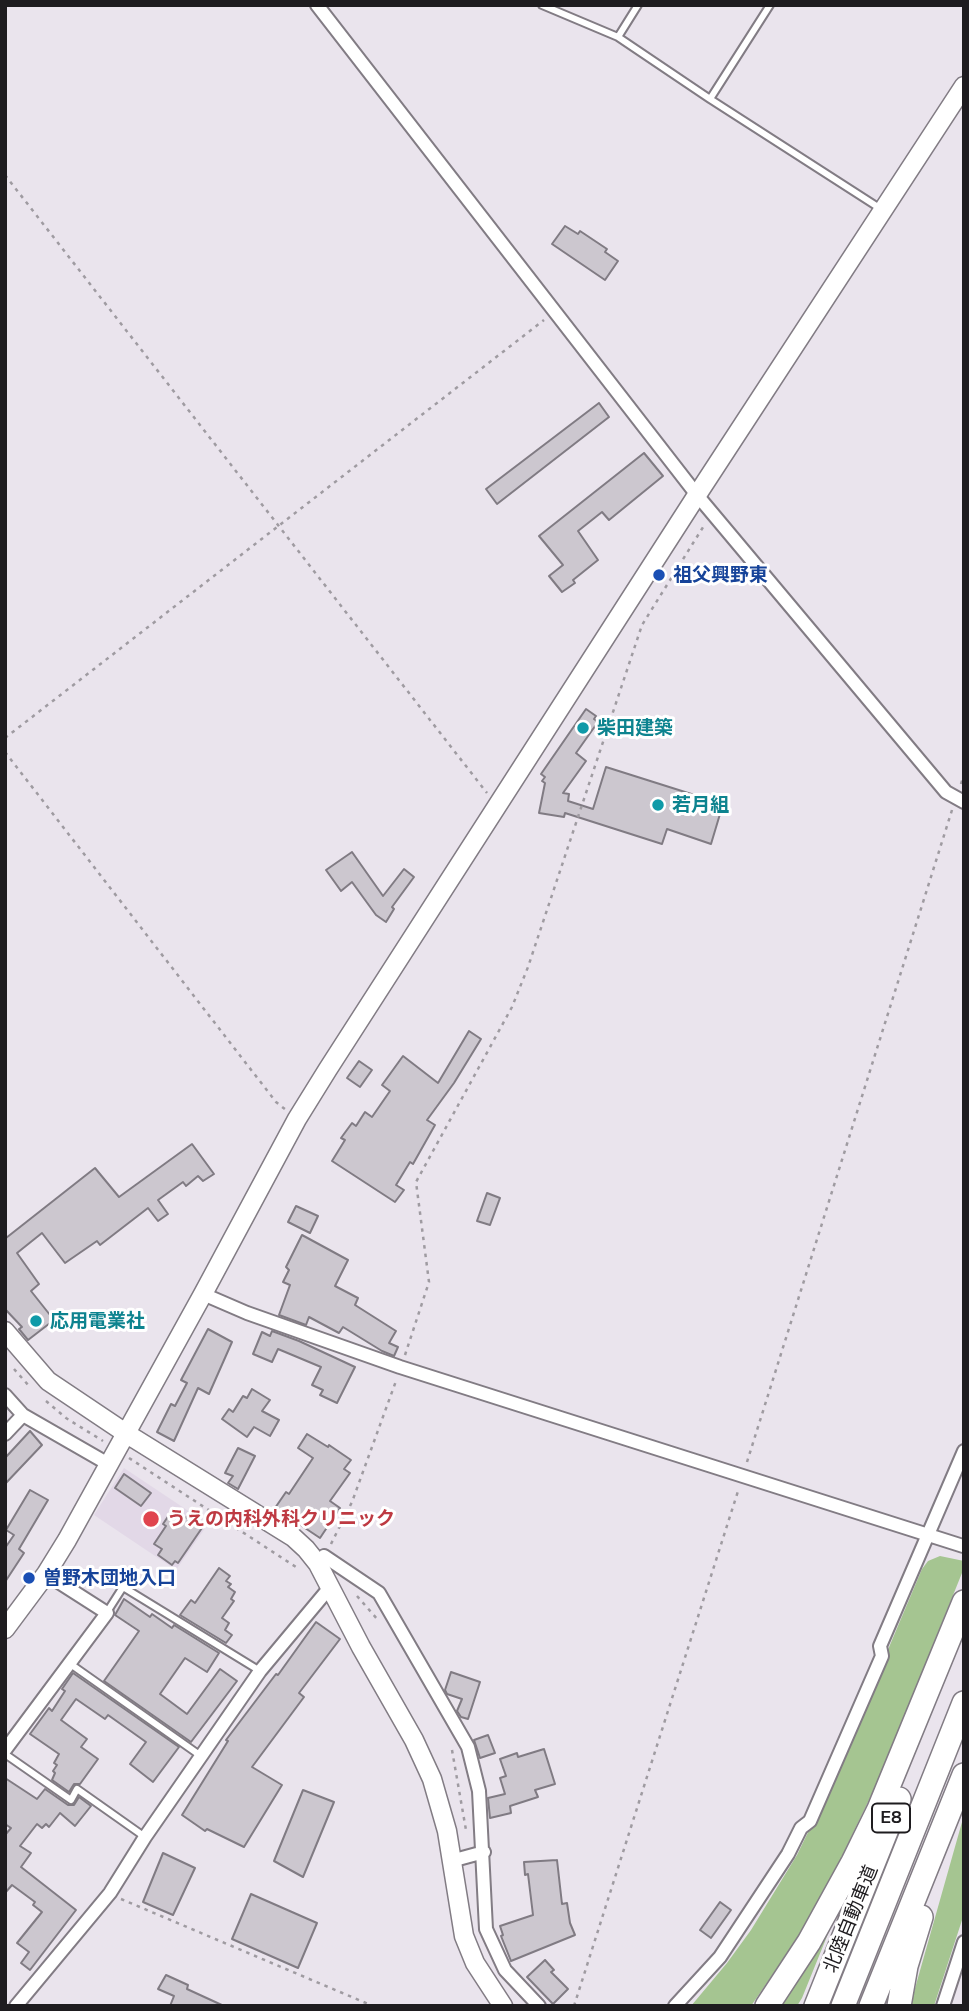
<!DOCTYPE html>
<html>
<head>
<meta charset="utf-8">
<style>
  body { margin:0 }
  #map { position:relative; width:969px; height:2011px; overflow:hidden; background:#eae4ed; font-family:Mulish,sans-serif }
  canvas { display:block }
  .frame { position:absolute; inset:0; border:7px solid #1e1c1f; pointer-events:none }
</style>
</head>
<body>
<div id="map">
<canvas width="969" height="2011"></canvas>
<div class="frame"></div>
</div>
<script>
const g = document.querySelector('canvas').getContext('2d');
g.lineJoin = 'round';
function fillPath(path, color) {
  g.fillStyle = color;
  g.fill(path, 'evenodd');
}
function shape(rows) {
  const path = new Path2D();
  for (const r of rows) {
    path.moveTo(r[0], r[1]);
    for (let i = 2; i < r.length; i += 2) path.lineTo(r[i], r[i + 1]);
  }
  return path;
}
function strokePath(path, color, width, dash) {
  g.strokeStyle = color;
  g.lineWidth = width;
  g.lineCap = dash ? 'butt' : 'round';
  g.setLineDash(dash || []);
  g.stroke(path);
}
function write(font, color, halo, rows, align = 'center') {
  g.font = font + ' Mulish,"Noto Sans JP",sans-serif';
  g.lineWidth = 6;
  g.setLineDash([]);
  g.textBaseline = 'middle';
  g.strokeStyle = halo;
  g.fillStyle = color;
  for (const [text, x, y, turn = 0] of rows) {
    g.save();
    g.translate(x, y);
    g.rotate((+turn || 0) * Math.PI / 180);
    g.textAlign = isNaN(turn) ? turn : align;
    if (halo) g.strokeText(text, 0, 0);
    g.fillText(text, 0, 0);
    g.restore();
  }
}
fillPath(shape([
  [124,1468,208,1524,176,1570,94,1515]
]), '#e2d8e7');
fillPath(shape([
  [940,1556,964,1561,964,1568,879,1779,830,1881,797,1939,751,2006,691,2006,727,1963,751,1930,797,1855,830,1787,922,1569,928,1561],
  [964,1815,964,1914,934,2006,910,2006],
  [834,1919,802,1998,797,2006,779,2006]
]), '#a5c591');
const building = shape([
  [565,226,578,234,580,231,607,249,605,252,618,261,605,280,552,244,565,226],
  [599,403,609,417,497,504,486,489,599,403],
  [644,453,663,476,609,520,602,512,578,531,598,560,573,580,575,583,562,592,549,576,563,565,539,536,644,453],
  [586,709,596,716,594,719,598,722,576,753,586,761,563,793,569,794,568,801,593,809,606,767,723,804,711,844,667,829,662,844,565,813,564,817,539,813,545,783,542,781,545,777,541,774,586,709],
  [352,852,383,896,404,869,414,877,392,907,394,909,386,922,376,915,352,882,341,891,326,870,352,852],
  [469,1031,481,1039,454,1083,427,1120,435,1125,413,1164,410,1162,396,1185,404,1190,395,1202,332,1161,345,1140,341,1138,352,1123,356,1126,365,1112,372,1117,390,1091,382,1085,403,1056,438,1083,469,1031],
  [359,1061,372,1070,360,1087,347,1078,359,1061],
  [192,1144,214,1174,203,1181,198,1176,186,1186,183,1182,158,1200,168,1214,158,1221,148,1208,100,1245,97,1241,65,1263,42,1233,17,1253,39,1284,31,1291,54,1320,28,1340,19,1329,22,1327,5,1309,5,1236,6,1238,95,1168,119,1197,192,1144],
  [487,1193,500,1198,490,1225,477,1221,487,1193],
  [296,1206,318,1216,310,1233,288,1222,296,1206],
  [302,1235,348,1260,335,1286,358,1298,355,1305,396,1331,389,1343,398,1347,394,1356,382,1351,343,1327,339,1333,309,1317,306,1325,279,1315,290,1285,283,1282,289,1270,286,1267,302,1235],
  [208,1329,232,1342,209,1394,198,1388,174,1441,157,1432,171,1404,175,1406,187,1383,181,1380,208,1329],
  [272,1331,299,1341,355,1367,337,1403,320,1395,323,1390,312,1385,321,1367,278,1349,272,1362,253,1354,262,1332,270,1336,272,1331],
  [252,1389,270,1400,262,1411,279,1420,270,1436,254,1427,247,1437,222,1419,229,1409,233,1412,243,1396,247,1398,252,1389],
  [30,1431,42,1445,5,1484,5,1458,30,1431],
  [307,1434,328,1447,329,1445,351,1460,344,1469,350,1473,330,1501,340,1508,320,1538,275,1508,286,1492,289,1494,313,1458,298,1448,307,1434],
  [238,1448,255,1456,238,1489,228,1483,233,1476,225,1473,238,1448],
  [124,1474,151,1493,141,1506,115,1488,124,1474],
  [30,1490,48,1500,19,1549,24,1553,5,1582,5,1548,14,1535,6,1530,30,1490],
  [173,1509,186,1518,189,1514,204,1525,178,1563,175,1561,172,1565,158,1555,162,1549,154,1544,166,1526,163,1524,173,1509],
  [219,1568,230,1576,226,1581,231,1584,228,1587,235,1592,231,1599,234,1601,222,1618,229,1623,225,1630,232,1635,226,1643,180,1615,191,1600,195,1603,219,1568],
  [124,1599,150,1617,152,1614,172,1628,174,1625,219,1653,207,1672,185,1658,160,1694,187,1714,220,1669,237,1681,191,1742,104,1681,139,1631,115,1615,124,1599],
  [316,1622,340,1639,299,1693,304,1697,252,1767,282,1785,244,1847,207,1829,205,1831,182,1815,228,1741,226,1740,276,1674,278,1675,316,1622],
  [451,1672,480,1682,468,1719,461,1717,457,1711,462,1699,447,1694,445,1690,451,1672],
  [73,1673,179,1747,153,1782,130,1764,146,1742,108,1715,105,1719,76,1699,61,1720,87,1739,81,1747,98,1759,80,1784,74,1784,69,1792,52,1780,55,1773,53,1771,57,1765,54,1763,59,1754,30,1734,49,1708,52,1711,65,1691,62,1689,73,1673],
  [488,1735,495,1753,480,1758,474,1740,488,1735],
  [544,1749,555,1784,535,1790,538,1797,510,1806,511,1813,490,1818,488,1798,505,1794,500,1778,506,1776,500,1759,517,1753,518,1757,544,1749],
  [5,1778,37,1799,45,1789,68,1805,74,1805,79,1797,91,1806,75,1826,60,1813,49,1827,46,1824,42,1828,37,1824,20,1846,31,1853,21,1867,76,1910,30,1970,21,1963,29,1952,17,1943,42,1912,33,1905,35,1902,12,1885,5,1893,5,1835,11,1828,5,1824,5,1778],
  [303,1790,334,1802,303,1877,274,1861,303,1790],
  [163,1853,195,1868,173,1915,143,1902,163,1853],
  [557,1860,562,1904,567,1903,570,1923,575,1935,511,1961,501,1936,503,1935,500,1926,533,1915,528,1874,525,1875,524,1862,557,1860],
  [251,1894,317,1923,298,1968,232,1939,251,1894],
  [720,1902,731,1910,711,1938,700,1930,720,1902],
  [545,1960,554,1970,551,1972,568,1989,553,2004,527,1977,545,1960],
  [166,1975,188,1985,187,1989,224,2006,170,2006,174,1996,158,1989,166,1975]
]);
fillPath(building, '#ccc7cf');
strokePath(building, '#807b83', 2);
const lane = shape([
  [542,5,618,37,710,99,770,5],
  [618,37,638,5],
  [710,99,881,209],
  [107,1612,123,1587,260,1671],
  [69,1663,201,1756],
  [5,1754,71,1800,77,1789,145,1837]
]);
const street = shape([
  [317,5,697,495,946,792,964,802],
  [203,1294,247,1313,400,1367,963,1546],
  [5,1395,23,1415,110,1465],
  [5,1434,23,1415],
  [324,1556,379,1593,468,1747,479,1791,486,1929,505,1970,539,2006],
  [5,1750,107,1613,46,1574],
  [451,1861,484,1852],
  [16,2006,110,1893,145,1837,260,1671,331,1586],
  [675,2006,720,1957,788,1854,801,1828,810,1821,882,1656,880,1646,964,1451],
  [943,2006,964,1942]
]);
const secondary = shape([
  [5,1331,48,1381,127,1434,293,1537,306,1549,318,1564,361,1647,414,1740,432,1779,447,1831,464,1936,475,1963,503,2006],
  [5,1629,46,1574,67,1540,203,1294,297,1119,328,1069,697,495,964,86]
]);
const highway = shape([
  [767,2006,809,1942,853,1862,879,1809,964,1602],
  [816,2006,899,1799],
  [843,2006,964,1703],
  [871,2006,964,1775],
  [899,2006,906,1966,921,1917]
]);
strokePath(lane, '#827c84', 10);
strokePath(street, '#827c84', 16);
strokePath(secondary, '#827c84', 21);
strokePath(highway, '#827c84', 26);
strokePath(shape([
  [5,175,487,793],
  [5,738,544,320],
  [5,752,276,1102,286,1110],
  [961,784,964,774],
  [405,1355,429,1282,416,1182,512,1007,528,967,642,625,705,524],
  [14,1369,30,1387],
  [46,1401,66,1418,103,1441],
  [129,1458,299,1569],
  [747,1462,952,810],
  [331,1544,352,1502,396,1381],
  [357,1596,378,1620],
  [452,1750,466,1830],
  [121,1899,373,2006],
  [574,2006,739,1488]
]), '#9f9ba1', 2.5, [3.5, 5]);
strokePath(lane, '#fff', 6);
strokePath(street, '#fff', 12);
strokePath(secondary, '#fff', 18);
strokePath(highway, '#fff', 23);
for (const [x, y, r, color] of [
  [659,575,7,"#1a4fb4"],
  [583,728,7,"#0f9aa8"],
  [658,805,7,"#0f9aa8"],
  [36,1321,7,"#0f9aa8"],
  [151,1519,9,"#e0444e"],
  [29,1578,7,"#1a4fb4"]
]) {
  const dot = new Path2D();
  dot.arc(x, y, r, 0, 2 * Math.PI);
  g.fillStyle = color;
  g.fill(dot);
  strokePath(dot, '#fff', 2.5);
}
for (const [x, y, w] of [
  [891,1818,38]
]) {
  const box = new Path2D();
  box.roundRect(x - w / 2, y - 14.5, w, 29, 5);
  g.fillStyle = '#fff';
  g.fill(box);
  strokePath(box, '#1e1c1f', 2);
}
write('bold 18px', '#1e1c1f', null, [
  ["E8",891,1818]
]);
write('bold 19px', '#164399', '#fff', [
  ["祖父興野東",673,575],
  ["曽野木団地入口",43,1578]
], 'left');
write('bold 19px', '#0d838f', '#fff', [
  ["柴田建築",597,728],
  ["若月組",672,805],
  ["応用電業社",50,1321]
], 'left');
write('bold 19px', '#be3a42', '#fff', [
  ["うえの内科外科クリニック",167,1519]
], 'left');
write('19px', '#1e1c1f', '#fff', [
  ["北陸自動車道",851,1919,-68]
]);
</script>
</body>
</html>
